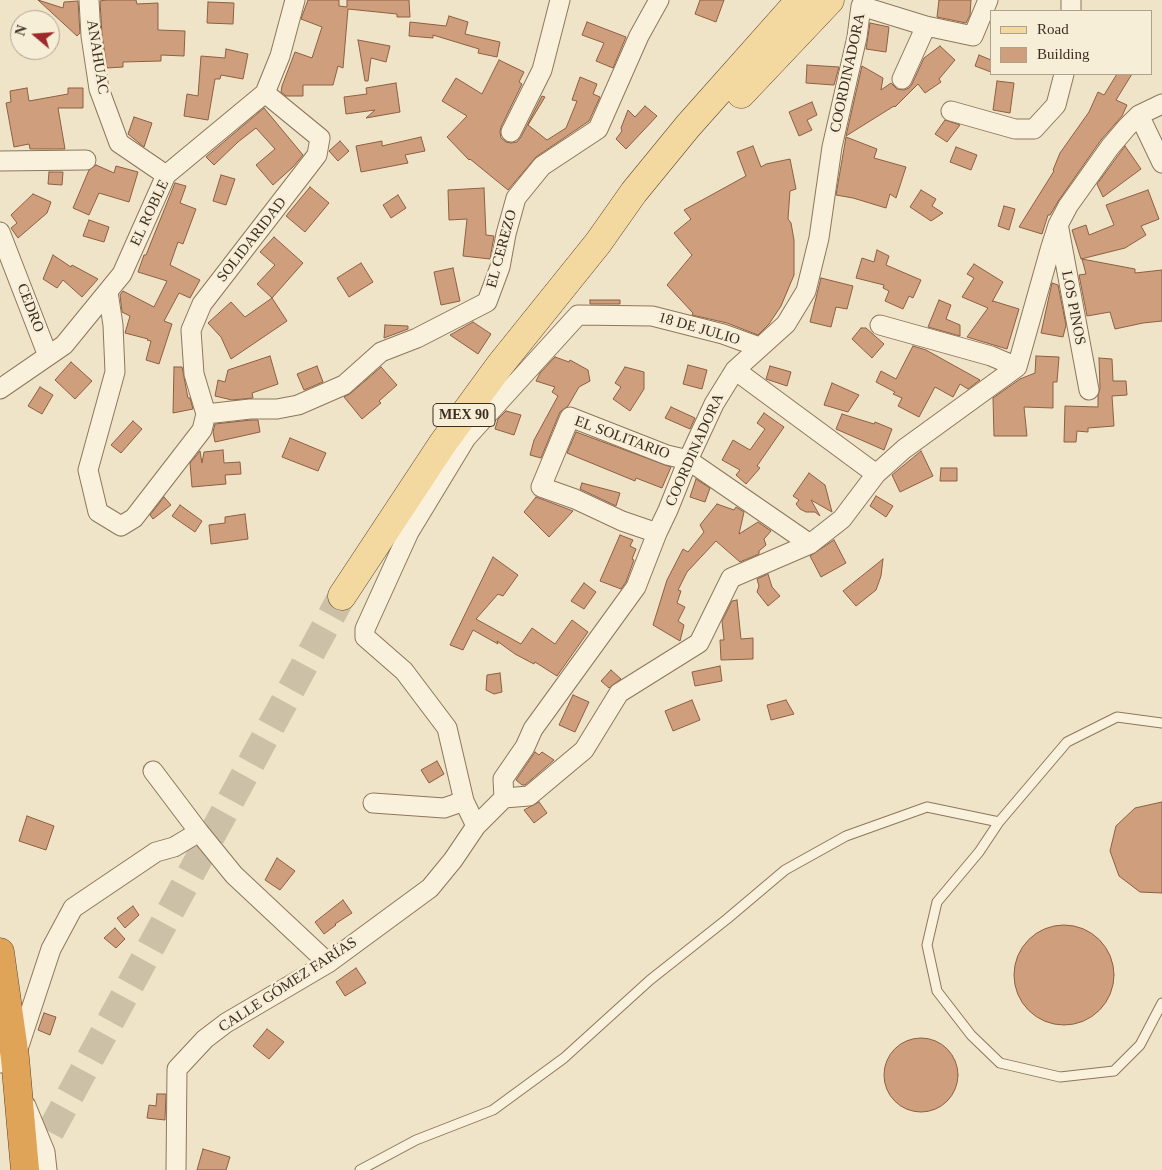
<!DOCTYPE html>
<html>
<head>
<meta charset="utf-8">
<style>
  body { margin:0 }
  #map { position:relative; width:1162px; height:1170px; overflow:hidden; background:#f0e4c8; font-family:Georgia,serif }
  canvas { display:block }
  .legend { position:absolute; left:990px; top:10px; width:162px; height:65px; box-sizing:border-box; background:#f7eed8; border:1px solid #ada18e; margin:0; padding:6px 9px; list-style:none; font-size:15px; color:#3d2e20 }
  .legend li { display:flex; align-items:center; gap:10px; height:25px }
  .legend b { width:25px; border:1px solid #ada18e }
  .north { position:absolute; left:10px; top:10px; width:50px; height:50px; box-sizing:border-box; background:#f7eed8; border:1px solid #ada18e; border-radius:50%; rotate:288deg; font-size:14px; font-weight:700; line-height:20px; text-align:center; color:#3d2e20 }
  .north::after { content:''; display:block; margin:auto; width:18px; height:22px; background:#9e2a2b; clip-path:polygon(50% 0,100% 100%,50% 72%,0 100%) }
</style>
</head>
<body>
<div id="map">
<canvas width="1162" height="1170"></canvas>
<ul class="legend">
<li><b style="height:6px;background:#f3d9a0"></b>Road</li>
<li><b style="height:14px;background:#cf9f7d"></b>Building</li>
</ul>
<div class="north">N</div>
</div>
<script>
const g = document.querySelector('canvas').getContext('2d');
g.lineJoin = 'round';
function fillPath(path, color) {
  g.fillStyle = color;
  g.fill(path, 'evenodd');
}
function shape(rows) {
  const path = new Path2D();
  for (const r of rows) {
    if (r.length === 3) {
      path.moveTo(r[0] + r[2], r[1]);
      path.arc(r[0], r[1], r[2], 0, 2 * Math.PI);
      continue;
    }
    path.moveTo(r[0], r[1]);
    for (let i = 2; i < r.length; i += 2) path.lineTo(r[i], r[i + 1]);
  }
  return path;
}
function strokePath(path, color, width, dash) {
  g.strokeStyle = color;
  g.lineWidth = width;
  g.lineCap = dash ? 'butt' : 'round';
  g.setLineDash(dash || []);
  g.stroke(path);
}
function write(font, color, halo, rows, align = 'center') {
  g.font = font + ' Georgia,serif';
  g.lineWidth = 5;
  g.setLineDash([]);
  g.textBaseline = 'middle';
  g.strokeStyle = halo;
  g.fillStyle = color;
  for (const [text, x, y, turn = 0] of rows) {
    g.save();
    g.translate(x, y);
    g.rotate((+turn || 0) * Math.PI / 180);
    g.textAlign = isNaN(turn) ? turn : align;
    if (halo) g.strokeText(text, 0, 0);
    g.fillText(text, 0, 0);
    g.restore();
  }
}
const building = shape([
  [38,0,63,8,64,2,78,1,80,33,77,36,38,0],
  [106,0,136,0,137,4,158,3,158,30,185,31,184,56,161,55,161,61,123,62,123,67,107,68,102,35,100,1,106,0],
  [308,0,339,0,339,6,347,7,347,0,409,0,410,17,397,17,397,14,348,9,343,68,338,66,333,85,303,85,303,96,286,96,281,92,282,86,295,52,312,58,322,27,301,19,308,0],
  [700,0,724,0,716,22,695,14,700,0],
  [939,0,971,0,970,15,966,23,937,17,939,0],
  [208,2,234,3,233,24,207,23,208,2],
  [449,16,468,22,465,34,500,42,497,57,478,53,479,49,433,35,433,38,409,36,410,22,446,26,449,16],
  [587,22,626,37,613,68,596,61,604,43,582,35,587,22],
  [870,23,889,27,886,52,866,49,870,23],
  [358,40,390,46,386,62,371,58,368,81,365,81,358,40],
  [940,46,955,60,939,79,941,82,925,93,918,84,895,107,894,106,846,136,862,66,883,78,881,90,891,83,897,89,904,90,909,88,912,84,924,58,940,46],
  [226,49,248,54,243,79,221,75,220,79,215,79,208,120,184,116,187,94,198,96,201,56,225,58,226,49],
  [979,55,991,60,991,72,975,66,979,55],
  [499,60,524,72,519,82,522,84,501,127,500,132,501,138,506,142,511,143,517,142,521,137,542,96,545,97,528,125,547,140,566,128,577,101,572,100,580,77,597,84,593,94,600,97,589,121,536,157,508,190,470,159,469,160,447,137,467,116,442,101,456,78,482,94,499,60],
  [807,65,839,67,834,85,806,83,807,65],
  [1117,74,1132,74,1116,100,1127,105,1122,116,1101,140,1059,200,1050,215,1048,215,1042,234,1019,227,1054,171,1053,170,1060,153,1089,112,1098,92,1104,95,1117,74],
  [997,81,1014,83,1010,113,993,110,997,81],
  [396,83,400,112,366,118,375,110,346,114,344,97,367,94,366,88,396,83],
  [27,88,29,101,68,94,68,88,83,88,83,108,58,108,65,149,30,149,29,144,14,147,6,103,11,102,10,91,27,88],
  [812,102,817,115,807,120,812,130,799,136,789,112,812,102],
  [645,106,657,116,626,149,616,139,622,131,621,128,628,110,635,117,645,106],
  [264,108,303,155,293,167,273,185,256,165,275,149,256,128,238,142,214,165,206,157,264,108],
  [134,117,152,123,144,147,128,134,134,117],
  [945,120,960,125,947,142,935,134,945,120],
  [421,137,425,151,405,155,408,163,361,172,356,146,382,141,382,146,421,137],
  [846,137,877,149,874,158,906,167,896,198,890,194,886,208,853,198,836,195,846,137],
  [340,141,349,151,338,161,329,151,340,141],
  [753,146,761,167,766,164,790,159,796,189,790,191,788,219,791,223,794,240,794,275,781,306,769,324,758,335,727,323,692,315,693,313,667,285,692,255,674,233,691,219,684,210,746,176,737,152,753,146],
  [1125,146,1141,169,1103,197,1097,184,1125,146],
  [956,147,977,155,971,170,950,162,956,147],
  [96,165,114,173,116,166,138,172,129,202,99,193,89,215,73,208,89,170,96,165],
  [49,172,63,172,62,185,48,184,49,172],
  [221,175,235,179,226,205,213,201,221,175],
  [175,183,186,186,180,203,196,209,183,244,178,242,170,265,200,280,190,298,179,293,164,321,172,324,159,364,146,360,151,341,147,340,148,339,125,333,130,316,122,312,120,295,123,291,154,307,167,281,138,272,144,255,146,255,175,183],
  [310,187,329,203,305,232,286,216,310,187],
  [484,188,486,235,494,236,490,259,463,256,467,219,449,220,448,190,484,188],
  [921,190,936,199,932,206,943,213,931,221,910,207,921,190],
  [1148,190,1159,219,1141,226,1146,235,1125,248,1081,259,1072,230,1086,225,1089,235,1114,225,1106,205,1148,190],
  [33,194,51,202,47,213,18,238,11,228,17,223,11,215,33,194],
  [398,195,406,208,391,218,383,205,398,195],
  [1004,206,1015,209,1009,230,998,226,1004,206],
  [89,220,109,227,104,242,83,236,89,220],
  [274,237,303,263,272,298,257,284,275,265,260,252,274,237],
  [877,250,889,256,886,265,921,280,913,298,909,296,903,309,885,301,889,291,883,288,884,285,856,278,862,258,874,262,877,250],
  [53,255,71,267,72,265,98,279,82,297,63,280,57,288,43,279,53,255],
  [1082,259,1135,269,1135,273,1162,270,1162,321,1143,323,1115,329,1110,312,1087,316,1079,275,1086,274,1082,259],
  [361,263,373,282,349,297,337,278,361,263],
  [974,264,1003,282,992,302,993,301,1019,309,1007,349,967,337,988,308,962,297,974,278,967,274,974,264],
  [453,268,460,301,441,305,434,272,453,268],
  [821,278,853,286,847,309,836,307,831,327,810,322,821,278],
  [1052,283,1058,285,1066,325,1063,337,1041,333,1052,283],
  [272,298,287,321,231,359,221,337,208,323,231,302,245,317,272,298],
  [590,300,620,300,620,304,590,304,590,300],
  [939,300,951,305,946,319,960,325,960,336,928,327,939,300],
  [473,322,491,334,478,354,450,335,473,322],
  [385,325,408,326,408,329,384,338,385,325],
  [861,328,866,328,884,344,872,358,852,339,861,328],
  [913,346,926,350,980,380,968,389,960,384,953,397,935,387,919,417,898,406,902,398,893,394,895,392,876,382,881,371,896,379,913,346],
  [270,356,278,384,252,393,253,398,232,400,215,396,218,380,225,382,228,370,270,356],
  [1036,356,1059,357,1057,382,1053,382,1053,408,1024,407,1027,436,994,436,993,398,1020,379,1035,373,1036,356],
  [555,357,569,362,570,360,588,370,590,381,579,387,568,406,560,412,541,458,530,455,534,440,558,396,552,392,555,387,536,381,540,373,555,357],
  [1099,358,1112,359,1113,381,1126,381,1127,395,1112,396,1114,426,1088,428,1088,432,1077,431,1076,442,1064,442,1065,406,1098,407,1098,396,1100,388,1099,358],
  [71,362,92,381,75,399,55,380,71,362],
  [688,365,707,370,702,389,683,384,688,365],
  [317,366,323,382,304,390,297,374,317,366],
  [770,366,791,372,787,386,766,379,770,366],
  [174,367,182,367,188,398,190,398,193,409,173,413,174,367],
  [381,367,397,385,379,401,381,403,362,419,344,397,351,393,381,367],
  [625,367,644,372,644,389,630,411,613,399,621,387,615,383,625,367],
  [832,383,859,395,848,412,824,405,832,383],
  [40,387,53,395,42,414,28,406,40,387],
  [671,407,695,418,690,429,665,418,671,407],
  [506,411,521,415,514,435,495,429,498,419,506,411],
  [764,413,784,427,757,466,760,468,746,484,736,475,740,470,722,460,733,440,750,450,765,429,757,423,764,413],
  [842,414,874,424,875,422,892,429,884,450,836,429,842,414],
  [251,420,258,420,260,432,215,442,213,432,215,424,251,420],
  [133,421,142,429,121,453,111,445,133,421],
  [576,432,671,467,662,488,636,478,635,481,567,453,576,432],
  [290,438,326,453,318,471,282,457,290,438],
  [223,450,224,463,240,462,241,474,225,475,226,484,192,487,190,463,200,451,202,463,204,452,223,450],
  [921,451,933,476,900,492,892,475,921,451],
  [941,468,957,468,957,481,940,481,941,468],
  [809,473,825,485,832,512,811,500,820,516,815,512,806,512,800,509,796,504,799,500,793,496,809,473],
  [696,479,710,488,705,502,690,497,696,479],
  [582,483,620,493,616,506,580,489,582,483],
  [876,496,893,506,886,517,870,506,876,496],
  [164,497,171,505,153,519,150,515,164,497],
  [536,497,573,511,549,537,524,512,536,497],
  [717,504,734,510,736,507,744,512,739,534,758,522,771,531,764,539,766,545,759,551,759,554,740,562,716,541,687,572,678,590,681,591,677,603,685,607,678,621,684,625,680,641,653,625,667,580,683,549,688,552,704,532,700,525,717,504],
  [180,505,202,521,195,532,172,516,180,505],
  [245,514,248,539,211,544,209,525,225,523,225,517,245,514],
  [620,535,633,540,630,546,636,549,632,559,634,560,626,582,621,589,600,581,620,535],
  [834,540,846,563,821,577,810,556,834,540],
  [493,557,518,575,503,596,498,594,476,619,521,644,532,628,555,644,572,620,588,632,557,676,535,662,534,664,515,654,497,641,498,644,473,630,463,650,450,645,493,557],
  [883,559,881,576,876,590,856,606,843,591,883,559],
  [768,574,772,587,780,596,768,606,757,592,759,586,757,579,768,574],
  [584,583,596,592,584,609,571,601,584,583],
  [737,600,741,639,753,638,753,659,721,660,720,640,724,640,722,621,732,601,737,600],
  [720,666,722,681,695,686,692,672,720,666],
  [611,670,621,679,609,688,601,681,611,670],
  [500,673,502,692,494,694,486,690,487,675,500,673],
  [573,695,589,702,575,732,559,725,573,695],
  [692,700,700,720,673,731,665,711,692,700],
  [786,700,794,714,771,720,767,705,786,700],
  [535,752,539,755,542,752,554,760,525,785,522,785,516,780,535,752],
  [437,761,444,774,429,783,421,770,437,761],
  [539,802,547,813,534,823,524,810,539,802],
  [1162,802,1162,893,1140,892,1119,876,1110,851,1116,826,1135,808,1162,802],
  [27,816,54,826,46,850,19,841,27,816],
  [277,858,295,871,280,890,265,880,277,858],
  [343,900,352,913,335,924,336,925,324,934,315,922,343,900],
  [133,906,139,915,125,928,117,918,133,906],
  [1064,975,50],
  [115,928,125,939,116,948,104,938,115,928],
  [356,968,366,983,345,996,336,982,356,968],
  [44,1013,56,1017,50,1035,38,1030,44,1013],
  [267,1029,284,1042,269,1059,253,1046,267,1029],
  [921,1075,37],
  [157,1094,166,1094,165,1120,147,1118,149,1105,156,1106,157,1094],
  [203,1149,230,1157,226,1170,197,1170,203,1149]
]);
fillPath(building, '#cf9f7d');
strokePath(building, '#8d5f41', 1);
strokePath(shape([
  [30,1169,342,596]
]), '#ccc0a6', 28, [28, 14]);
const lane = shape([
  [1162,723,1117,717,1067,742,999,822,979,852,937,902,927,945,937,991,971,1035,1000,1063,1060,1077,1114,1071,1140,1045,1162,1003],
  [360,1170,416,1140,493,1110,564,1058,650,980,727,919,785,870,846,836,927,807,999,822]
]);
const street = shape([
  [89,0,91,36,99,89,119,143,166,175],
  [1071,11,1071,0],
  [902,79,926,26],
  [951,111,1015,129,1034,129,1056,105,1064,74],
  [1139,115,1162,163],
  [511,132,542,70,560,0],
  [0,161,86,160],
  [1059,229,1089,390],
  [0,232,48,356],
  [108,292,113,325,115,372,88,470,98,512,121,526,134,518,202,430,206,414],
  [880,325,991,356,1017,367],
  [735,370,876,474],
  [0,389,64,345,122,274,166,175,265,93,280,56,295,0],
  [206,414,250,409,277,409,298,405,344,385,381,352,417,338,487,302,500,267,506,234,516,198,542,166,598,129,639,36,659,0],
  [206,414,194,374,191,330,202,304,317,155,320,138,265,93],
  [657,533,622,521,575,499,541,487,570,417,667,455,688,460,810,544],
  [153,771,199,832],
  [504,798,503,779,525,747,533,729,636,587,657,533,668,510,688,460,714,404,735,370,786,324,806,291,819,238,832,147,857,37,861,6,926,26,973,36,988,0],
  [373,803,444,808,464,801],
  [476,826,464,801,447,728,404,671,365,637,365,629,409,532,466,438,578,315,652,316,723,334,759,347],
  [0,1063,15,1058,51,949,73,908,156,852,174,847,199,832,234,875,328,963],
  [26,1106,45,1152,47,1170],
  [176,1170,177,1069,205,1039,226,1023,328,963,430,888,453,860,476,826,504,798,529,796,584,750,619,693,699,643,731,578,810,544,842,519,876,474,904,449,1017,367,1050,250,1058,225,1068,206,1110,147,1127,127,1139,115,1162,104]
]);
const primary = shape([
  [741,94,830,0],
  [342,596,443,443,500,365,598,243,634,192,688,126,800,0]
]);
const highway = shape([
  [0,952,15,1058,25,1170]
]);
strokePath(lane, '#8d765c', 11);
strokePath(street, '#8d765c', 21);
strokePath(primary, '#5b4430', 29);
strokePath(highway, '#5b4430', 29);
strokePath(lane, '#faf1dc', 9);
strokePath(street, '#faf1dc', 19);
strokePath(primary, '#f3d9a0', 28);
strokePath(highway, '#e0a458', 28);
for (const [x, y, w] of [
  [464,415,62]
]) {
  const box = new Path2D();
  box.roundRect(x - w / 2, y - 11.5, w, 23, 4);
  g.fillStyle = '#f7eed8';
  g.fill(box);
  strokePath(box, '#3d2e20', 1);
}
write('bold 14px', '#3d2e20', null, [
  ["MEX 90",464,415]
]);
write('15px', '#3d2e20', '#f7eed8', [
  ["ANAHUAC",97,57,81],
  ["COORDINADORA",848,73,-78],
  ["EL ROBLE",150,213,-65],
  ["SOLIDARIDAD",252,240,-52],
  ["EL CEREZO",502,249,-75],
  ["CEDRO",30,308,69],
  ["LOS PINOS",1073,308,79],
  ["18 DE JULIO",699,329,16],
  ["EL SOLITARIO",622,438,20],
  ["COORDINADORA",695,450,-66],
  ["CALLE GÓMEZ FARÍAS",288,985,-33]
]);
</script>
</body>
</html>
